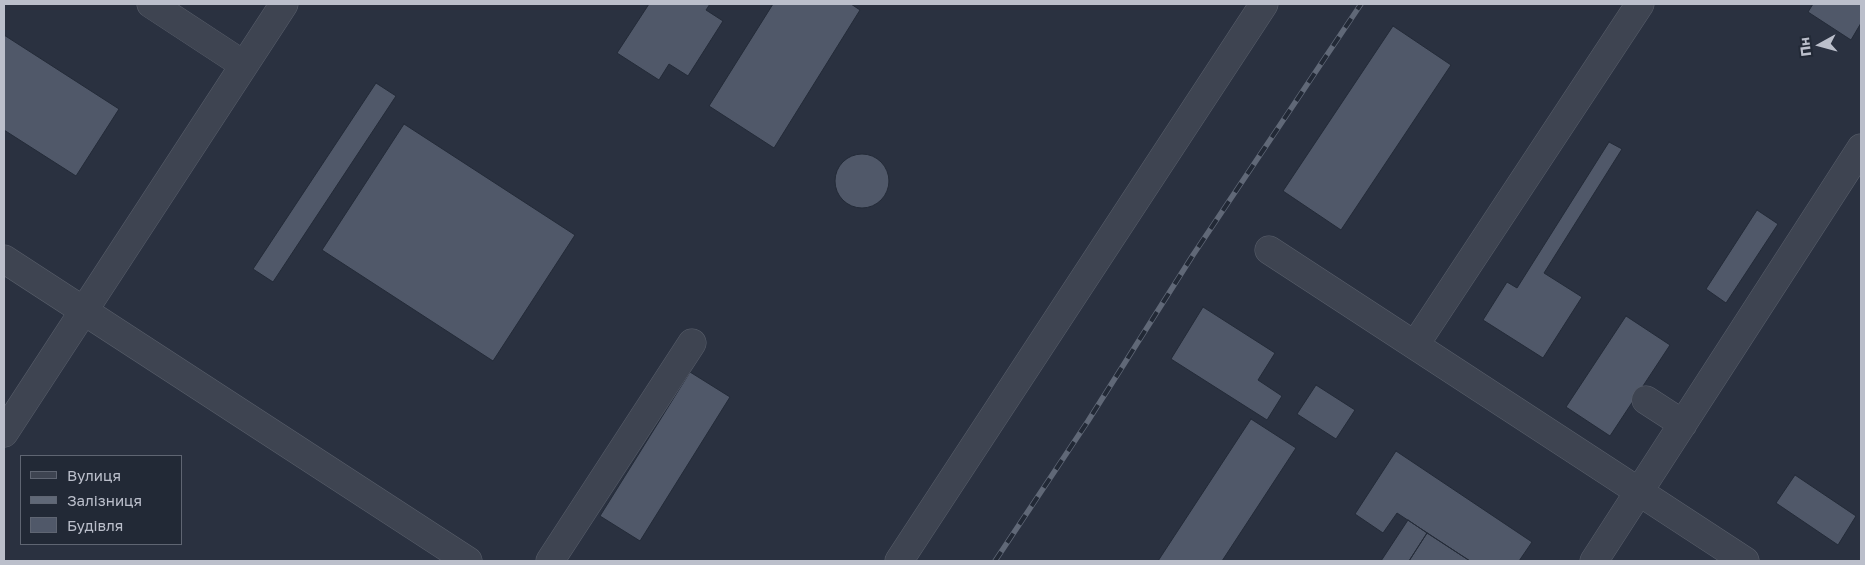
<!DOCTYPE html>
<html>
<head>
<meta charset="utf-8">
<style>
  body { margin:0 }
  #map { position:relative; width:1865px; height:565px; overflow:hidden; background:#2a3140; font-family:"Golos Text",sans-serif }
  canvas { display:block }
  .frame { position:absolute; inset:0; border:5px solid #bbbfcb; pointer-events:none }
  .legend { position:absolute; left:20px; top:455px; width:162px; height:90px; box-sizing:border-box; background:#222936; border:1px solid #5f6572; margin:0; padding:6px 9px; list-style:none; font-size:15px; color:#bbbfcb }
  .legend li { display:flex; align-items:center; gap:10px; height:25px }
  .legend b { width:25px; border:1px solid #5f6572 }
  .north { position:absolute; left:1795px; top:20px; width:50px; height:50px; -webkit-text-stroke:4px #222936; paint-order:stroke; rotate:263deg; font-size:14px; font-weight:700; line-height:20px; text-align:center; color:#bbbfcb }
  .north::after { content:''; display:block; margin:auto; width:18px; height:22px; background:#bbbfcb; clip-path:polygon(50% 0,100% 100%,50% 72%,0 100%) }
</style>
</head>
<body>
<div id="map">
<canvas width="1865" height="565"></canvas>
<div class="frame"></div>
<ul class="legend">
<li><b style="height:6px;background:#3e4451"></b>Вулиця</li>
<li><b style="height:6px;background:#606877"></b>Залізниця</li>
<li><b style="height:14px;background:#505869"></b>Будівля</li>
</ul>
<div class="north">Пн</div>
</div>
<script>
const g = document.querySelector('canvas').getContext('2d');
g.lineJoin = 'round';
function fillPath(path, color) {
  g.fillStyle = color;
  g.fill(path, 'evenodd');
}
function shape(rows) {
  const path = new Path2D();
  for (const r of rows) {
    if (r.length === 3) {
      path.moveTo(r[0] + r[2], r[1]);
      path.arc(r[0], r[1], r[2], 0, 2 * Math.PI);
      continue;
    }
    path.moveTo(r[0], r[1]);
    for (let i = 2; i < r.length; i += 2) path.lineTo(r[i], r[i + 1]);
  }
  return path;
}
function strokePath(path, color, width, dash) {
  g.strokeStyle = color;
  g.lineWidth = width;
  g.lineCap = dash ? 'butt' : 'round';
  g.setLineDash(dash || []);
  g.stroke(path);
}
const building = shape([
  [649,4,710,4,706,10,723,21,688,76,669,64,659,80,617,53,649,4],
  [773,4,851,4,860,10,774,148,709,106,773,4],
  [1813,4,1861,4,1861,23,1851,40,1808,12,1813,4],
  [1393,26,1451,65,1341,230,1283,191,1393,26],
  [4,35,119,109,76,176,4,130,4,35],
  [376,83,396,96,273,282,253,269,376,83],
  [404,124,575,235,493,361,322,250,404,124],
  [1609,142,1622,149,1544,273,1582,297,1543,358,1483,320,1507,282,1517,288,1609,142],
  [862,181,27],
  [1757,210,1778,224,1726,303,1706,289,1757,210],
  [1203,307,1275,353,1258,380,1282,396,1267,420,1171,359,1203,307],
  [1626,316,1670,345,1610,436,1566,407,1626,316],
  [690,372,730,397,640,541,600,516,690,372],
  [1316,385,1355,410,1336,439,1297,414,1316,385],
  [1251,419,1296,448,1222,561,1158,561,1251,419],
  [1396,451,1532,542,1519,561,1470,561,1397,513,1383,533,1355,514,1396,451],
  [1795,475,1856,516,1838,545,1776,503,1795,475],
  [1408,520,1427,533,1409,561,1381,561,1408,520],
  [1427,533,1470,561,1409,561,1427,533]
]);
fillPath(building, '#505869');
strokePath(building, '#242b38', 1);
const minor = shape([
  [151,4,244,65],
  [1269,250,1745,561],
  [4,259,468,561],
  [1415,345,1640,4],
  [1646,400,1683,424],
  [4,433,284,4],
  [550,561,692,343],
  [899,561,1264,4],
  [1594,561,1861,148]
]);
strokePath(minor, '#595f6b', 29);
strokePath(minor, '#3e4451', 28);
const rail = shape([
  [995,561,1088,421,1193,255,1361,4]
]);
strokePath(rail, '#606877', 5.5);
strokePath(rail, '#222936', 4, [11]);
</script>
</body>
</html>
